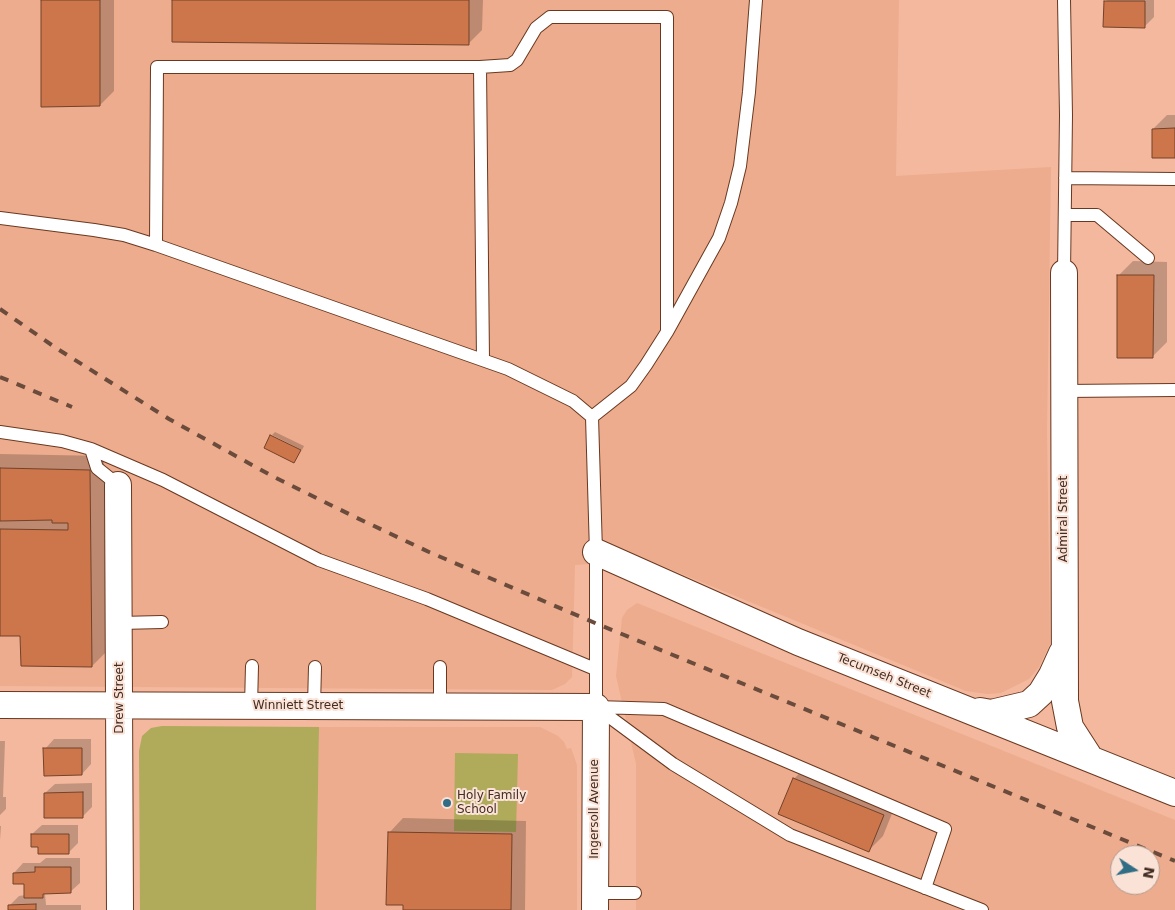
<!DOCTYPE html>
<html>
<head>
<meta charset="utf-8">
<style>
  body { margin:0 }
  #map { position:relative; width:1175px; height:910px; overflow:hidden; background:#f3b89d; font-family:"DejaVu Sans",sans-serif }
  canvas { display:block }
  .north { position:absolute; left:1110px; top:845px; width:50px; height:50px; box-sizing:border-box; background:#fbe2d7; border:1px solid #b1998e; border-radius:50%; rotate:101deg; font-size:14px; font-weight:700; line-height:20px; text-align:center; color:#432c21 }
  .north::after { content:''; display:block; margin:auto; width:18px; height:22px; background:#316d85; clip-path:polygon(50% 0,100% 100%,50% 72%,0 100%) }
</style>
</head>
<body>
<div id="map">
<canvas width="1175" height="910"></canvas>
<div class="north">N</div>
</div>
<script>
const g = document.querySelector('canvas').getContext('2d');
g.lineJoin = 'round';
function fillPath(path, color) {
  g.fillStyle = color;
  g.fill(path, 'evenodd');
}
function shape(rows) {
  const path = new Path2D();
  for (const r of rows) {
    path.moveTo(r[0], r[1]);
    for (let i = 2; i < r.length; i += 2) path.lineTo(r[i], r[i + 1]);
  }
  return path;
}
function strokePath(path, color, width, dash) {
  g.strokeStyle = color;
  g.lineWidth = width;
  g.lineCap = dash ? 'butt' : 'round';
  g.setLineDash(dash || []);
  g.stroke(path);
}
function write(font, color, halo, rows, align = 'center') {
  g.font = font + ' "DejaVu Sans",sans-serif';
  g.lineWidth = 4;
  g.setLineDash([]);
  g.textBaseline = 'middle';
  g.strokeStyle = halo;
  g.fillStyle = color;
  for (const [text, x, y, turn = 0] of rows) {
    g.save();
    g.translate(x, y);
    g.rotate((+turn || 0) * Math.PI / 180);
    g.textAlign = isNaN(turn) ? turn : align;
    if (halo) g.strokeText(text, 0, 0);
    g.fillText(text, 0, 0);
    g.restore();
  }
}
fillPath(shape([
  [0,0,899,0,896,176,1051,167,1047,430,1050,644,1039,667,1029,679,1001,693,987,694,966,691,648,560,575,565,572,677,565,684,552,690,0,686],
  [637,603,1175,820,1175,910,636,910,636,764,616,676,622,618,627,610],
  [1120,855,1150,855,1150,885,1120,885],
  [319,727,540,727,558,736,564,742,567,749,571,748,577,765,577,910,316,910]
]), '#edac8d');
fillPath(shape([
  [162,726,319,727,316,910,140,910,139,751,142,736,151,728],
  [455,753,518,754,517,793,481,792,517,794,516,832,454,831]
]), '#afab5b');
fillPath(shape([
  [42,0,114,0,114,91,100,105],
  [174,0,483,0,482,30,468,44],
  [1106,0,1154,0,1154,17,1144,27],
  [1167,115,1175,115,1175,156,1153,129],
  [1133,261,1167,262,1167,342,1152,357,1118,276],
  [275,432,304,446,302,450,272,435],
  [0,454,104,456,106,652,92,666,21,635,0,635],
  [54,739,91,739,91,764,82,774,45,749],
  [0,741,5,741,3,797,6,797,6,809,0,815],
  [808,764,897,801,883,836,869,850,794,779],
  [92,783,92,807,82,817,45,793,55,784],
  [403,818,526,821,525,910,404,910,389,833],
  [42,825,78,825,78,843,68,853,32,834],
  [0,826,1,826,0,840],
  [46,858,80,858,80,883,70,892,45,894,46,905,81,905,81,910,10,910,10,905,19,896,26,895,25,883,14,873,23,863,40,863]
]), '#0003');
const building = shape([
  [41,0,100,0,100,106,41,107,41,0],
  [172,0,469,0,469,45,172,42,172,0],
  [1104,1,1145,1,1145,28,1103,27,1104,1],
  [1175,128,1175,158,1152,158,1152,129,1175,128],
  [1117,275,1154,275,1153,358,1117,358,1117,275],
  [270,435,301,450,294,463,264,448,270,435],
  [0,468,90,470,92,667,21,666,20,636,0,636,0,529,68,530,68,523,52,523,52,520,0,521,0,468],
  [43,748,82,748,82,775,44,776,43,748],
  [793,778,884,815,869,852,778,814,793,778],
  [83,792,83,818,44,818,44,793,83,792],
  [388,832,512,834,511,910,403,910,403,905,386,905,388,832],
  [31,834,69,834,69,854,38,854,38,847,31,847,31,834],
  [35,867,71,867,71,893,43,894,43,898,24,898,24,884,13,884,13,873,35,872,35,867],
  [36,904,36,910,8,910,8,905,36,904]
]);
fillPath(building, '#cd764b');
strokePath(building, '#734229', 1);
const service = shape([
  [480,67,510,65,517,60,536,28,550,17,667,17,667,332],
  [1065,178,1175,179],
  [1065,215,1097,215,1148,258],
  [0,218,94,230,124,235,156,245,508,369,573,401,592,417,596,552,596,707],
  [156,245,157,67,480,67,483,360],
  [1064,273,1066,115,1064,0],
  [1064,391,1175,390],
  [592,417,631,386,646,365,667,332,719,238,731,203,740,166,749,92,756,0],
  [0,432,62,441,91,449,163,480,319,560,427,599,595,669],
  [91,449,97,468,118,485],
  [120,623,162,622],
  [440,667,440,707],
  [251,706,252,666],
  [314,706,315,667],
  [596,707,673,764,790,835,982,910],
  [596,707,664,709,945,829,925,888],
  [595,893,635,893]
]);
const minor = shape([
  [1064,273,1065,701,1070,727,1090,758],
  [118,485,120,910],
  [596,552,798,642,1175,793],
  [0,705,596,707,595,910],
  [980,711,991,713,1029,704,1041,693,1052,675,1062,653]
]);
strokePath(service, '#693820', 14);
strokePath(minor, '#693820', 28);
strokePath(service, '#fff', 12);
strokePath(minor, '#fff', 26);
strokePath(shape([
  [0,309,56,348,169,419,272,476,355,517,429,552,595,623,1175,861],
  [0,377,72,407]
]), '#6a4b3c', 4, [9, 9]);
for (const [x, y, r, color] of [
  [447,803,5,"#316d85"]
]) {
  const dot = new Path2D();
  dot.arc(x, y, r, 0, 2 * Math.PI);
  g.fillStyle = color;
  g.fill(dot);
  strokePath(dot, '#fbe2d7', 2);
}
write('12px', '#432c21', '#fbe2d7', [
  ["Admiral Street",1064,519,-90],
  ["Tecumseh Street",884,676,22],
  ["Drew Street",120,698,-90],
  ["Winniett Street",298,706],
  ["Ingersoll Avenue",595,809,-90]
]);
write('12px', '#432c21', '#fbe2d7', [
  ["Holy Family",457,796],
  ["School",457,810]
], 'left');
</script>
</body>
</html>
